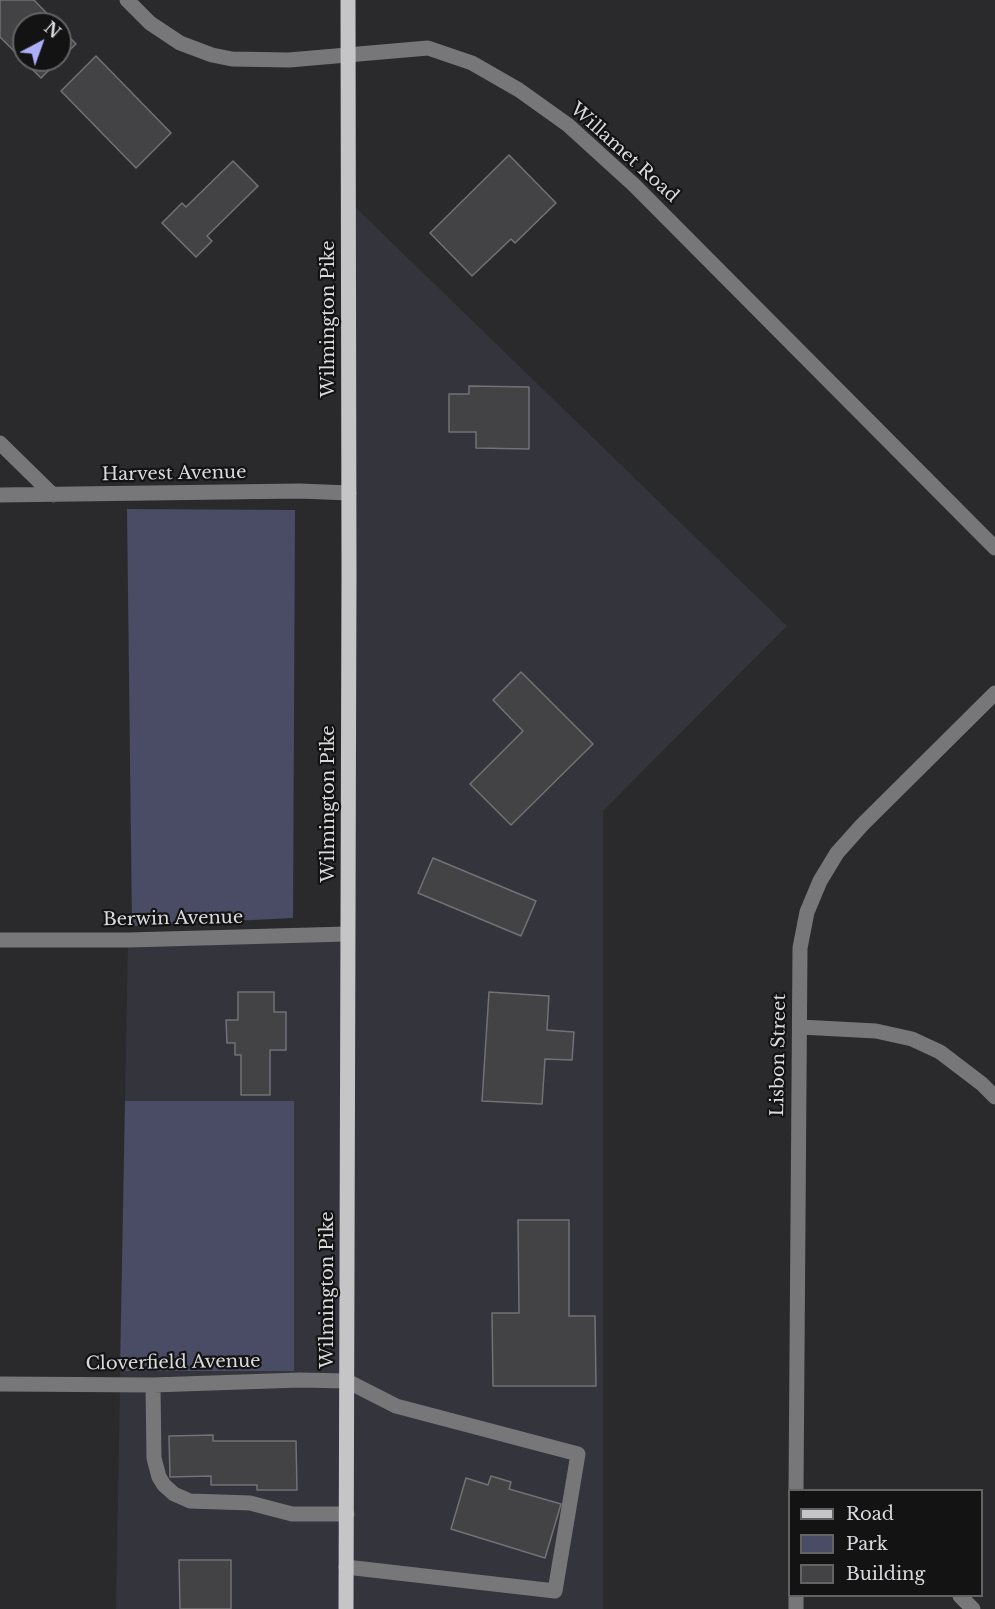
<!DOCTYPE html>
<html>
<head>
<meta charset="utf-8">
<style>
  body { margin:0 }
  #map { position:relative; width:995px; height:1609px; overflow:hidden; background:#2a2a2d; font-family:"Libre Baskerville",serif }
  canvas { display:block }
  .legend { position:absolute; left:788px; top:1489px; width:195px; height:108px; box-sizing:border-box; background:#131314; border:2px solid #636364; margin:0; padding:8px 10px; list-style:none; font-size:18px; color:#dadadc }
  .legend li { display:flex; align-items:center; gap:12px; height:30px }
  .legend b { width:30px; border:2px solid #636364 }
  .north { position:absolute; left:12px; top:12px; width:60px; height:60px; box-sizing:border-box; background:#131314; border:2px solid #636364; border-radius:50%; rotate:41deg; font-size:16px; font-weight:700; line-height:24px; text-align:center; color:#dadadc }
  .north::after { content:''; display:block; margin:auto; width:21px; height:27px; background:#aeaefb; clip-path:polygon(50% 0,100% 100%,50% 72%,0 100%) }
</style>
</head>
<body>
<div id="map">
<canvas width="995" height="1609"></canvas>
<ul class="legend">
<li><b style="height:8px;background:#c5c5c8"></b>Road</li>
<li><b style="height:16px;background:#4a4b64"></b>Park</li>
<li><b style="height:16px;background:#434346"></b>Building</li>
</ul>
<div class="north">N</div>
</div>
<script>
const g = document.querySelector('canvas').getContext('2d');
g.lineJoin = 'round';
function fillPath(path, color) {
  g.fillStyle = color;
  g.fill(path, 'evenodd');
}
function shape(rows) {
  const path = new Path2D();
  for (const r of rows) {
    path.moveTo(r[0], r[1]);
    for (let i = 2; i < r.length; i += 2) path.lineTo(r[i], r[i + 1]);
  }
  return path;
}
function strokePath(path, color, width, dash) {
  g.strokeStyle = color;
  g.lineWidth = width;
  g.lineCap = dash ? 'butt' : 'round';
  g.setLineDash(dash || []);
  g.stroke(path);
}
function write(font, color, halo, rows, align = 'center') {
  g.font = font + ' "Libre Baskerville",serif';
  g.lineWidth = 4.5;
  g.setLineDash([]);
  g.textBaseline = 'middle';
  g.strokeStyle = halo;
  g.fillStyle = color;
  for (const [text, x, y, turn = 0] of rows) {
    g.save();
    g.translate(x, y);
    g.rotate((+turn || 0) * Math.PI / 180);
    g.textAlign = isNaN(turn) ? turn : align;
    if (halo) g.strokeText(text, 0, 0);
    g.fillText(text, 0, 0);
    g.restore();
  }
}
fillPath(shape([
  [349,201,787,626,603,811,603,1609,116,1609,128,940,347,934]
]), '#33343c');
fillPath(shape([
  [127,509,295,510,293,918,132,926],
  [125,1101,294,1101,294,1371,120,1371]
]), '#4a4b64');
const building = shape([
  [0,0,34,0,57,24,24,24,24,60,59,60,41,78,0,37,0,0],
  [60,27,76,44,60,59,60,27],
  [96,56,171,133,136,168,61,91,96,56],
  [509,155,556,203,515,243,511,239,472,276,430,233,509,155],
  [233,161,258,186,207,236,212,241,196,257,162,223,182,203,186,207,233,161],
  [469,386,529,387,529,449,476,448,476,432,449,432,449,394,469,394,469,386],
  [521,672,593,744,511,825,470,784,523,731,493,700,521,672],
  [433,858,536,901,521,936,418,893,433,858],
  [238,992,274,992,274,1012,286,1012,286,1050,270,1050,270,1095,241,1095,241,1055,235,1055,235,1043,227,1043,226,1020,238,1020,238,992],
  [489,992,549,996,547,1030,574,1032,572,1060,545,1059,542,1104,482,1101,489,992],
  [518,1220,569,1220,569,1316,595,1316,596,1386,493,1386,492,1313,519,1313,518,1220],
  [213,1435,213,1441,296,1441,297,1490,257,1490,257,1485,211,1485,211,1476,170,1477,169,1436,213,1435],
  [491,1476,511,1482,509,1489,561,1504,545,1558,451,1529,466,1478,488,1485,491,1476],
  [179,1560,231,1560,231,1609,180,1609,179,1560]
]);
fillPath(building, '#434346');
strokePath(building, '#727276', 1.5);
strokePath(shape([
  [127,0,150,23,180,43,212,55,232,59,289,60,428,48,472,63,519,90,568,125,634,185,995,548],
  [0,443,53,495],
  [0,495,300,491,349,493],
  [0,940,128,940,347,934],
  [800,1027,876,1031,912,1039,940,1052,982,1084,995,1097],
  [0,1384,153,1385,300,1380,347,1381,396,1406,578,1454,555,1591,346,1567],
  [153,1385,154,1458,159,1477,164,1485,174,1494,190,1501,250,1503,292,1514,347,1514],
  [796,1490,800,948,807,912,820,881,837,853,862,825,995,693],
  [960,1596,973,1609],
  [796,1609,796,1596]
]), '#777779', 15);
strokePath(shape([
  [346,1609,349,573,348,0]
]), '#c5c5c8', 15);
write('18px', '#dadadc', '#131314', [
  ["Willamet Road",624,153,42],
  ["Wilmington Pike",329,319,-90],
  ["Harvest Avenue",174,474,-1],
  ["Wilmington Pike",329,804,-90],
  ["Berwin Avenue",173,919,-1],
  ["Lisbon Street",779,1055,-89],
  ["Wilmington Pike",328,1290,-90],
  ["Cloverfield Avenue",173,1363,-1]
]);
</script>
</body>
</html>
